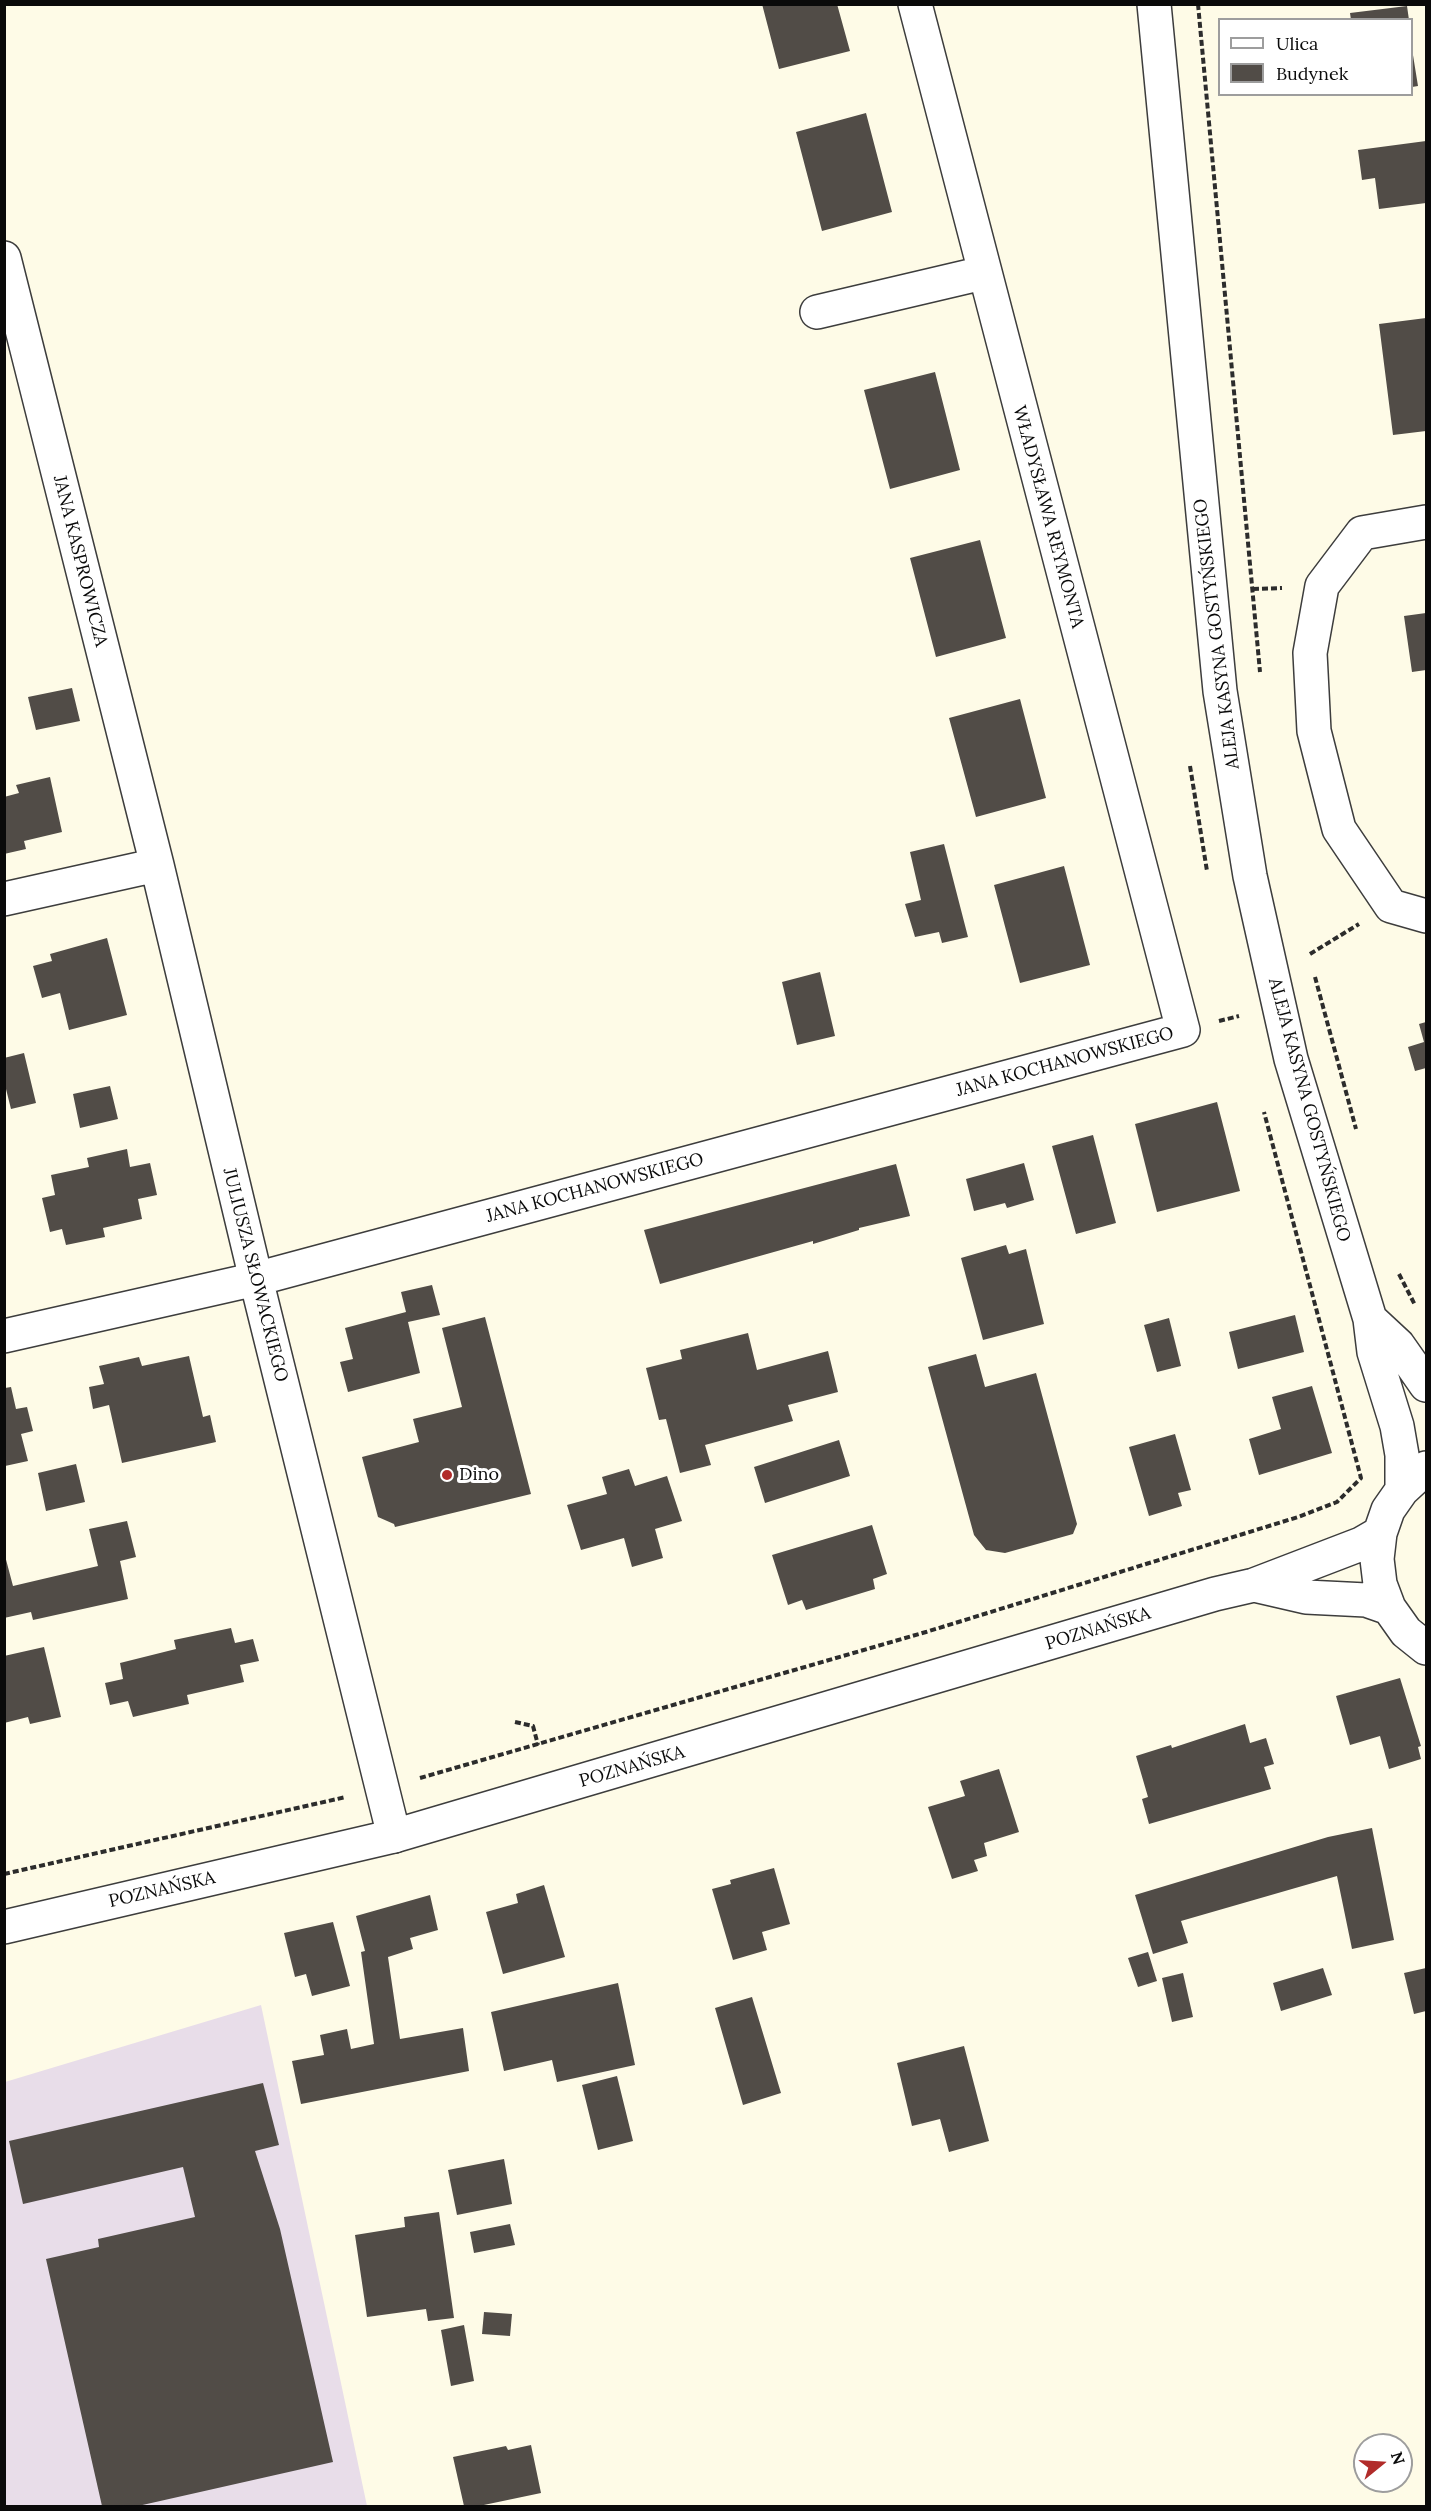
<!DOCTYPE html>
<html>
<head>
<meta charset="utf-8">
<style>
  body { margin:0 }
  #map { position:relative; width:1431px; height:2511px; overflow:hidden; background:#fefbe7; font-family:Lora,serif }
  canvas { display:block }
  .frame { position:absolute; inset:0; border:6px solid #0a0a0a; pointer-events:none }
  .legend { position:absolute; left:1218px; top:18px; width:195px; height:78px; box-sizing:border-box; background:#fff; border:2px solid #9d9d9d; margin:0; padding:8px 10px; list-style:none; font-size:18px; color:#0a0a0a }
  .legend li { display:flex; align-items:center; gap:12px; height:30px }
  .legend b { width:30px; border:2px solid #9d9d9d }
  .north { position:absolute; left:1353px; top:2433px; width:60px; height:60px; box-sizing:border-box; background:#fff; border:2px solid #9d9d9d; border-radius:50%; rotate:72deg; font-size:16px; font-weight:700; line-height:24px; text-align:center; color:#0a0a0a }
  .north::after { content:''; display:block; margin:auto; width:21px; height:27px; background:#b12c2a; clip-path:polygon(50% 0,100% 100%,50% 72%,0 100%) }
</style>
</head>
<body>
<div id="map">
<canvas width="1431" height="2511"></canvas>
<div class="frame"></div>
<ul class="legend">
<li><b style="height:8px;background:#fff"></b>Ulica</li>
<li><b style="height:16px;background:#514c47"></b>Budynek</li>
</ul>
<div class="north">N</div>
</div>
<script>
const g = document.querySelector('canvas').getContext('2d');
g.lineJoin = 'round';
function fillPath(path, color) {
  g.fillStyle = color;
  g.fill(path, 'evenodd');
}
function shape(rows) {
  const path = new Path2D();
  for (const r of rows) {
    path.moveTo(r[0], r[1]);
    for (let i = 2; i < r.length; i += 2) path.lineTo(r[i], r[i + 1]);
  }
  return path;
}
function strokePath(path, color, width, dash) {
  g.strokeStyle = color;
  g.lineWidth = width;
  g.lineCap = dash ? 'butt' : 'round';
  g.setLineDash(dash || []);
  g.stroke(path);
}
function write(font, color, halo, rows, align = 'center') {
  g.font = font + ' Lora,serif';
  g.lineWidth = 6;
  g.setLineDash([]);
  g.textBaseline = 'middle';
  g.strokeStyle = halo;
  g.fillStyle = color;
  for (const [text, x, y, turn = 0] of rows) {
    g.save();
    g.translate(x, y);
    g.rotate((+turn || 0) * Math.PI / 180);
    g.textAlign = isNaN(turn) ? turn : align;
    if (halo) g.strokeText(text, 0, 0);
    g.fillText(text, 0, 0);
    g.restore();
  }
}
fillPath(shape([
  [261,2005,367,2506,5,2506,5,2082]
]), '#e8dde9');
fillPath(shape([
  [762,4,837,4,850,51,779,69],
  [1407,6,1409,20,1351,20,1350,13],
  [1412,49,1418,86,1412,87],
  [866,113,892,212,822,231,796,132],
  [1426,141,1426,203,1379,209,1375,178,1362,180,1358,150],
  [1426,318,1426,431,1393,435,1379,324],
  [935,372,960,470,890,489,864,390],
  [980,540,1006,638,936,657,910,558],
  [1426,613,1426,670,1412,672,1404,616],
  [72,688,80,721,36,730,28,697],
  [1020,699,1046,798,976,817,949,718],
  [50,777,62,832,24,841,26,849,4,854,4,797,19,793,16,785],
  [944,844,968,937,942,943,939,932,915,937,905,904,921,900,910,852],
  [1064,866,1090,965,1020,983,994,885],
  [107,938,127,1015,69,1030,60,993,42,998,33,966,52,961,50,954],
  [820,972,835,1036,797,1045,782,982],
  [1426,1022,1426,1068,1415,1071,1408,1047,1424,1042,1419,1024],
  [24,1053,36,1103,11,1109,4,1081,4,1058],
  [110,1086,118,1119,80,1128,73,1094],
  [1217,1102,1240,1191,1157,1212,1135,1124],
  [1093,1135,1116,1223,1076,1234,1052,1146],
  [127,1149,130,1167,150,1163,157,1195,138,1199,142,1219,103,1228,105,1237,66,1245,62,1229,50,1232,42,1198,55,1195,51,1175,89,1167,87,1158],
  [1024,1163,1034,1200,1007,1208,1005,1203,974,1211,966,1179],
  [896,1164,910,1216,859,1228,859,1230,813,1244,813,1241,660,1284,644,1230],
  [1006,1245,1009,1254,1026,1249,1044,1324,983,1340,961,1258],
  [432,1285,440,1315,408,1322,420,1373,348,1392,340,1362,353,1359,345,1328,406,1312,401,1292],
  [1295,1315,1304,1352,1238,1369,1229,1332],
  [485,1317,531,1494,395,1527,394,1524,378,1517,362,1457,419,1442,413,1419,462,1407,442,1328],
  [1169,1318,1181,1366,1157,1372,1144,1325],
  [748,1333,757,1370,828,1351,838,1392,788,1405,793,1421,705,1445,711,1465,680,1473,666,1419,659,1420,646,1368,682,1359,680,1350],
  [976,1354,985,1387,1036,1373,1077,1524,1073,1534,1005,1553,986,1550,974,1535,928,1367],
  [189,1356,203,1417,210,1415,216,1442,122,1463,109,1405,93,1409,89,1387,104,1384,99,1366,139,1357,142,1366],
  [1312,1386,1332,1453,1259,1475,1249,1439,1281,1429,1272,1397],
  [11,1387,16,1409,27,1407,33,1431,21,1434,28,1461,5,1466,5,1388],
  [1175,1434,1191,1490,1178,1493,1182,1506,1149,1516,1129,1447],
  [839,1440,850,1476,765,1503,754,1467],
  [76,1464,85,1502,46,1511,38,1473],
  [629,1469,635,1486,667,1476,682,1521,655,1529,663,1558,632,1567,624,1538,581,1550,567,1505,607,1494,602,1477],
  [127,1521,136,1557,120,1561,128,1599,33,1620,31,1612,4,1618,4,1552,13,1586,98,1566,89,1529],
  [872,1525,887,1574,873,1579,875,1589,806,1610,802,1600,788,1605,772,1555],
  [231,1628,235,1643,253,1639,259,1661,240,1665,244,1682,187,1695,189,1704,133,1717,128,1701,110,1705,105,1683,123,1679,120,1663,176,1649,174,1640],
  [44,1647,61,1717,30,1724,28,1717,4,1723,4,1656],
  [1400,1678,1421,1746,1418,1747,1421,1759,1389,1769,1380,1736,1350,1745,1336,1696],
  [1245,1724,1250,1743,1266,1738,1274,1764,1264,1767,1271,1789,1149,1824,1142,1799,1148,1797,1136,1756,1171,1745,1172,1748],
  [999,1769,1019,1832,984,1843,987,1856,974,1860,978,1871,952,1879,928,1807,965,1796,960,1781],
  [1372,1828,1394,1940,1352,1949,1337,1876,1181,1921,1188,1943,1153,1954,1135,1895,1328,1837],
  [774,1868,790,1924,762,1932,767,1950,733,1960,712,1889,731,1884,730,1880],
  [544,1885,565,1957,503,1974,486,1912,518,1903,516,1894],
  [430,1895,438,1930,410,1938,413,1949,388,1957,400,2039,463,2028,469,2071,301,2104,292,2061,324,2055,320,2035,347,2029,351,2049,374,2044,361,1952,365,1951,356,1916],
  [333,1922,350,1986,312,1996,306,1974,295,1977,284,1933],
  [1148,1952,1157,1981,1138,1987,1128,1958],
  [1323,1968,1332,1995,1281,2011,1273,1983],
  [1426,1968,1426,2011,1414,2014,1404,1973],
  [1183,1973,1193,2017,1172,2022,1162,1978],
  [618,1983,635,2065,557,2082,552,2060,504,2071,491,2012],
  [752,1997,781,2093,743,2105,715,2008],
  [964,2046,989,2141,949,2152,940,2119,912,2126,897,2063],
  [617,2076,633,2141,598,2150,582,2085],
  [263,2083,279,2145,255,2151,280,2229,333,2462,138,2506,102,2506,46,2259,99,2247,98,2239,195,2217,183,2167,23,2204,9,2141],
  [504,2159,512,2204,457,2215,448,2170],
  [439,2212,454,2318,428,2321,426,2309,367,2317,355,2235,405,2227,404,2217],
  [510,2224,515,2245,474,2253,470,2232],
  [484,2312,512,2314,510,2336,482,2334],
  [464,2325,474,2381,451,2386,441,2330],
  [531,2445,541,2493,479,2506,464,2506,453,2457,506,2446,508,2450]
]), '#514c47');
const minor = shape([
  [4,258,157,865],
  [817,312,983,273],
  [1426,522,1362,533,1322,586,1310,653,1314,731,1339,829,1391,906,1426,916],
  [4,899,157,865,256,1279,394,1836],
  [4,1336,256,1279,1183,1030,915,4]
]);
const tertiary = shape([
  [1154,4,1220,691,1250,876,1291,1059,1370,1319,1374,1352,1397,1426,1402,1455,1402,1490],
  [1370,1319,1398,1345,1426,1385],
  [1426,1468,1402,1490,1388,1510,1380,1533,1377,1559,1380,1584,1389,1608,1406,1632,1426,1648],
  [1254,1585,1306,1597,1366,1600,1389,1608],
  [4,1927,394,1836,1215,1594,1254,1585,1361,1544,1380,1533]
]);
strokePath(minor, '#3d3d3d', 36);
strokePath(tertiary, '#3d3d3d', 36);
strokePath(shape([
  [1198,4,1260,672],
  [1253,589,1282,588],
  [1190,766,1207,871],
  [1310,954,1359,924],
  [1315,977,1356,1129],
  [1219,1021,1239,1016],
  [1399,1274,1415,1305],
  [515,1722,533,1726,538,1745],
  [420,1778,926,1632,1298,1517,1337,1502,1361,1478,1264,1112],
  [4,1874,346,1797]
]), '#2c2c2c', 4, [6, 3]);
strokePath(minor, '#fff', 33);
strokePath(tertiary, '#fff', 33);
for (const [x, y, r, color] of [
  [447,1475,6,"#b12c2a"]
]) {
  const dot = new Path2D();
  dot.arc(x, y, r, 0, 2 * Math.PI);
  g.fillStyle = color;
  g.fill(dot);
  strokePath(dot, '#fff', 2);
}
write('18px', '#0a0a0a', '#fff', [
  ["WŁADYSŁAWA REYMONTA",1048,517,75],
  ["JANA KASPROWICZA",80,561,76],
  ["ALEJA KASYNA GOSTYŃSKIEGO",1217,634,-97],
  ["JANA KOCHANOWSKIEGO",1065,1062,-15],
  ["ALEJA KASYNA GOSTYŃSKIEGO",1309,1110,75],
  ["JANA KOCHANOWSKIEGO",595,1188,-15],
  ["JULIUSZA SŁOWACKIEGO",255,1275,76],
  ["POZNAŃSKA",1098,1629,-17],
  ["POZNAŃSKA",632,1767,-16],
  ["POZNAŃSKA",162,1890,-13]
]);
write('18px', '#0a0a0a', '#fff', [
  ["Dino",459,1475]
], 'left');
</script>
</body>
</html>
